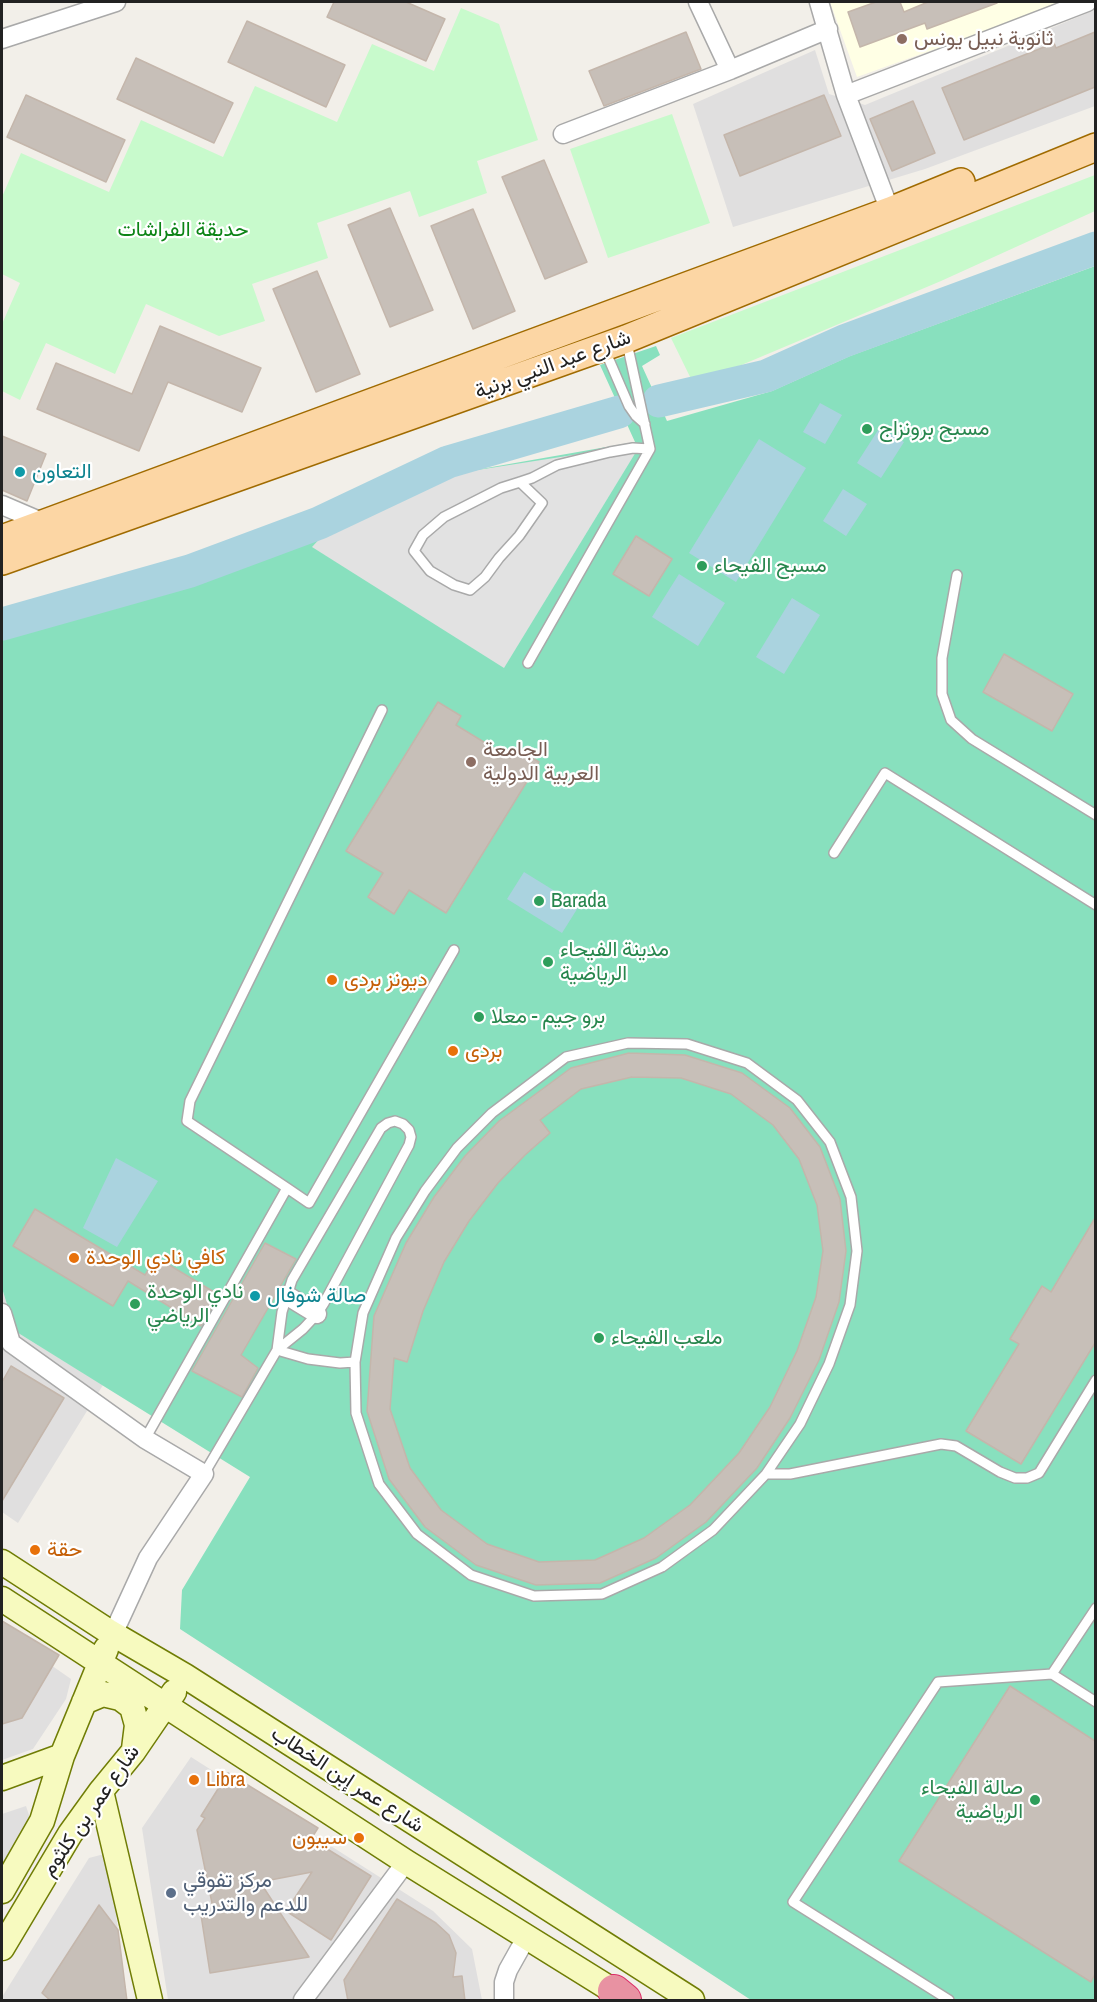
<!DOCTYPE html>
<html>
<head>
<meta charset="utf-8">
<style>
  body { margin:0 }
  #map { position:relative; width:1097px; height:2002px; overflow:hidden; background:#f2efe9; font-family:"Archivo Narrow",sans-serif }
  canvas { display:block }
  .frame { position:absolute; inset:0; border:3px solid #222; pointer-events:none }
</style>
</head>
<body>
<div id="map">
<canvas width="1097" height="2002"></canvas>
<div class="frame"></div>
</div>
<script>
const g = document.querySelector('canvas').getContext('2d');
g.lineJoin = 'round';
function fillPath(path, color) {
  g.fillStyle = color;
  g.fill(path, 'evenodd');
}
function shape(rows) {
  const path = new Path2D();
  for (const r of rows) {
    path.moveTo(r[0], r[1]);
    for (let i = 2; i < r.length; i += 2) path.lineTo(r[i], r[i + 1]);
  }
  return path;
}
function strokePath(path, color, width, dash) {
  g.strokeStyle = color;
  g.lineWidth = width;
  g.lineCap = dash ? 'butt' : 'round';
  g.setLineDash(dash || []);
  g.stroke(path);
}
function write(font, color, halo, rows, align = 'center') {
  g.font = font + ' "Archivo Narrow",Vazirmatn,sans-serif';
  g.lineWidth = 4.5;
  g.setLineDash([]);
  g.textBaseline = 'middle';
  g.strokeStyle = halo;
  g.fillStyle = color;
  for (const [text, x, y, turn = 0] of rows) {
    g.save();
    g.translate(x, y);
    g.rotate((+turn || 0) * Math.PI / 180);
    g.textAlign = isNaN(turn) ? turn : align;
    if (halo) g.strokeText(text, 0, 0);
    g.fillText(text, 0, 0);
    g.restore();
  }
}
fillPath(shape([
  [1095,10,1095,106,925,169,733,227,693,104,815,50,829,94,865,105],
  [2,1288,15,1331,103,1385,18,1523,2,1512],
  [2,1631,71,1679,66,1699,33,1749,2,1760],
  [191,1757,433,1911,472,1949,482,2000,168,2000,142,1828],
  [26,1806,32,1824,2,1873,2,1814],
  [108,1853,127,2000,2,2000,2,1997,89,1858]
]), '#e0dfdf');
fillPath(shape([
  [830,2,1066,2,857,77]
]), '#ffffe5');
fillPath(shape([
  [461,8,499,24,538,140,477,161,487,193,419,217,410,191,317,223,328,258,252,284,265,321,219,336,146,304,115,374,46,343,20,400,2,391,2,324,20,283,2,274,2,197,21,153,109,192,141,120,223,157,255,86,337,122,372,44,434,71],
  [672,114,710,223,608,258,570,149],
  [1095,175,1095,211,941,281,694,385,671,338]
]), '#c8facc');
fillPath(shape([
  [1095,266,1095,2000,751,2000,180,1629,182,1590,250,1477,15,1331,2,1288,2,636,194,583,324,534,452,474,635,442,600,365,656,346,660,355,642,366,667,421,772,391,850,356]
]), '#88e0be');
fillPath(shape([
  [639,447,504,668,312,547,324,534,452,474,605,450]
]), '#e2e2e2');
fillPath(shape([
  [820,403,842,415,825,444,803,432],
  [880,427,904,442,881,478,857,463],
  [759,439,806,468,736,582,689,553],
  [843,489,867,504,846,536,823,521],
  [679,574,725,603,698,646,652,617],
  [792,598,820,615,784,674,756,657],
  [524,872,579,906,562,933,507,899],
  [116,1158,158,1181,117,1247,83,1228]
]), '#aad3df');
strokePath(shape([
  [659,401,766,376,844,341,1096,248],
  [2,624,190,571,319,523,448,462,619,412]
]), '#aad3df', 33);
const building = shape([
  [334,2,406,2,445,19,426,61,327,17,334,2],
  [876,2,900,2,904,12,928,2,997,2,997,3,927,29,925,23,860,47,848,12,876,2],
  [247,21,345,65,326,107,228,62,247,21],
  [686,32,701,69,604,106,589,71,686,32],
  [1095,32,1095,87,964,140,942,88,1054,43,1056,48,1095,32],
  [136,58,233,103,214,143,117,99,136,58],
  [26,95,125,140,106,182,7,137,26,95],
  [824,95,841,136,740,176,724,135,824,95],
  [913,101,935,153,892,171,870,119,913,101],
  [544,160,587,262,545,279,502,177,544,160],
  [390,208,433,310,390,327,348,225,390,208],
  [473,209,515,311,473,329,431,226,473,209],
  [317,271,360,374,316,392,273,289,317,271],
  [160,326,261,368,242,412,168,382,139,451,37,409,56,363,132,394,160,326],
  [2,436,46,454,27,501,2,490,2,436],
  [636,536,672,559,649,596,613,574,636,536],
  [1004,654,1073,694,1052,731,983,692,1004,654],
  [438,702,461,716,456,725,510,758,516,748,539,762,446,913,409,890,394,914,368,897,383,873,346,851,438,702],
  [629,1053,685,1055,742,1073,790,1108,820,1147,840,1199,846,1251,839,1302,819,1360,790,1418,757,1468,706,1522,656,1558,600,1583,536,1585,476,1565,425,1527,389,1479,367,1411,374,1316,406,1243,434,1197,465,1156,499,1121,571,1068,629,1053],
  [632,1077,681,1078,731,1094,773,1125,799,1159,817,1205,823,1251,816,1297,797,1351,770,1407,739,1453,690,1505,644,1538,595,1560,539,1562,487,1544,441,1510,410,1468,390,1409,394,1358,407,1362,423,1311,444,1262,469,1221,498,1183,525,1155,550,1133,540,1120,581,1089,632,1077],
  [35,1209,145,1275,156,1257,219,1295,201,1326,128,1281,113,1306,13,1246,35,1209],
  [1095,1218,1095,1343,1021,1464,966,1431,1019,1344,1010,1339,1042,1286,1051,1292,1095,1218],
  [265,1243,296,1259,281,1285,276,1290,275,1296,241,1355,258,1368,242,1397,192,1371,265,1243],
  [11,1366,64,1398,2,1501,2,1382,11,1366],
  [2,1621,59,1655,22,1718,2,1724,2,1621],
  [1010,1686,1095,1741,1095,1974,1091,1982,899,1861,1010,1686],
  [228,1773,318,1828,311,1839,371,1876,331,1940,286,1911,312,1872,260,1882,309,1957,210,1973,201,1915,214,1913,197,1830,205,1818,201,1816,228,1773],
  [397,1899,436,1923,449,1935,456,1953,453,1977,462,1976,465,2001,348,2001,344,1980,397,1899],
  [99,1905,118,1930,127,2001,51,2001,42,1993,99,1905]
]);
fillPath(building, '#c7bfb8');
strokePath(building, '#c4b6ab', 1.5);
const lane = shape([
  [604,348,629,406,636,416,645,424],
  [520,482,542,503,519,536,499,558,485,577,470,590,454,585,430,571,414,551,423,535,444,517,501,488,520,482,532,478,557,465,610,452,633,448,650,449],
  [957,575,942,658,942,694,951,720,972,739,1096,815],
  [528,663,650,449,627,343],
  [834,853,885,773,1096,905],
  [628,1043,687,1044,747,1063,797,1100,830,1142,851,1197,857,1251,850,1305,829,1364,800,1424,766,1474,713,1530,662,1567,602,1594,534,1596,471,1575,417,1534,379,1484,356,1413,355,1362,363,1313,396,1238,425,1191,457,1148,492,1113,566,1057,628,1043],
  [287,1188,187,1121,190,1101,382,710],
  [277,1350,308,1359,340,1363,355,1362],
  [145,1439,287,1188,309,1203,454,950],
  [204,1474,277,1350,303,1329,317,1314,324,1303,409,1145,411,1137,409,1130,403,1124,395,1121,388,1123,381,1128,292,1280,282,1312,277,1350],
  [766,1474,790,1474,941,1444,956,1446,1000,1472,1015,1478,1027,1478,1039,1473,1096,1380],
  [1052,1674,1096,1608],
  [949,2000,793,1902,938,1682,1052,1674,1096,1702]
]);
const street = shape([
  [698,2,730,70],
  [819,2,846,95,890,211],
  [2,39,116,2],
  [846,95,1087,2],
  [563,134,730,70,828,29],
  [2,505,44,523],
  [286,1295,317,1314],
  [2,1313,11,1343,145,1439,204,1474,148,1558,113,1634],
  [303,2000,406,1862],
  [504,2000,504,1982,508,1970,527,1936]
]);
const secondary = shape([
  [2,1562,108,1631,185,1676,692,2000],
  [2,1599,406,1862,628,2000],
  [84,1702,103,1694,120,1698,132,1707,137,1725,134,1749],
  [2,1778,62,1756],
  [101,1791,150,2000],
  [2,1891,42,1821,62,1756,106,1649],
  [2,1948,70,1834,101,1791,133,1752,174,1692]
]);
const primary = shape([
  [2,539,890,211,961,182],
  [2,561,626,339,1096,147]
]);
const highway = shape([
  [614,1991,625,2000]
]);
strokePath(lane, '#a9a9a9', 12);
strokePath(street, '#a9a9a9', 21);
strokePath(secondary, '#707d05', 27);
strokePath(primary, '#a06b00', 30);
strokePath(highway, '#dc2a67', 34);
strokePath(lane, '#fff', 9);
strokePath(street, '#fff', 18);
strokePath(secondary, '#f7fabf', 24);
strokePath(primary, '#fcd6a4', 27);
strokePath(highway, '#e892a2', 32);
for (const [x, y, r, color] of [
  [902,39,6,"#8d6e63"],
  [867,429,6,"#2e9e5b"],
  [20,472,6,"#0f9aa8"],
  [702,566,6,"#2e9e5b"],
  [471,762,6,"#8d6e63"],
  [539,901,6,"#2e9e5b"],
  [548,962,6,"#2e9e5b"],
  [332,980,6,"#e8710a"],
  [479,1017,6,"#2e9e5b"],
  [453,1051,6,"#e8710a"],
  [74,1258,6,"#e8710a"],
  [255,1296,6,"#0f9aa8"],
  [135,1304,6,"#2e9e5b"],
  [599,1338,6,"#2e9e5b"],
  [35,1550,6,"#e8710a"],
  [194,1780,6,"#e8710a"],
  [1035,1800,6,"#2e9e5b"],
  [359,1838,6,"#e8710a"],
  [171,1893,6,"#5c6f8a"]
]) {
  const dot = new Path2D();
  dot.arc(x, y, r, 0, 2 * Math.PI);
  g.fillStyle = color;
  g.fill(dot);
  strokePath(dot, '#fff', 2);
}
write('21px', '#785e54', '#fff', [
  ["ثانوية نبيل يونس",914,39],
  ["الجامعة",483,750],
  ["العربية الدولية",483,774]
], 'left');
write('21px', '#0c8416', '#fff', [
  ["حديقة الفراشات",183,230]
]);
write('21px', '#222', '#fff', [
  ["شارع عبد النبي برنية",553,365,-20],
  ["شارع عمر إبن الخطاب",347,1780,33],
  ["شارع عمر بن كلثوم",91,1811,-55]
]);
write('21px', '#27864d', '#fff', [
  ["مسبح برونزاج",879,429],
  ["مسبح الفيحاء",714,566],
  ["Barada",551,901],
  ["مدينة الفيحاء",560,950],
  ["الرياضية",560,974],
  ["برو جيم - معلا",491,1017],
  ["نادي الوحدة",147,1292],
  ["الرياضي",147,1316],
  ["ملعب الفيحاء",611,1338],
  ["صالة الفيحاء",1023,1788,"right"],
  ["الرياضية",1023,1812,"right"]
], 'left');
write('21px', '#0d838f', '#fff', [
  ["التعاون",32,472],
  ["صالة شوفال",267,1296]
], 'left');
write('21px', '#c56008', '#fff', [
  ["ديونز بردى",344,980],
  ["بردى",465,1051],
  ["كافي نادي الوحدة",86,1258],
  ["حقة",47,1550],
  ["Libra",206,1780],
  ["سيبون",347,1838,"right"]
], 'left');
write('21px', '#4e5e75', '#fff', [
  ["مركز تفوقي",183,1881],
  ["للدعم والتدريب",183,1905]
], 'left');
</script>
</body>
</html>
